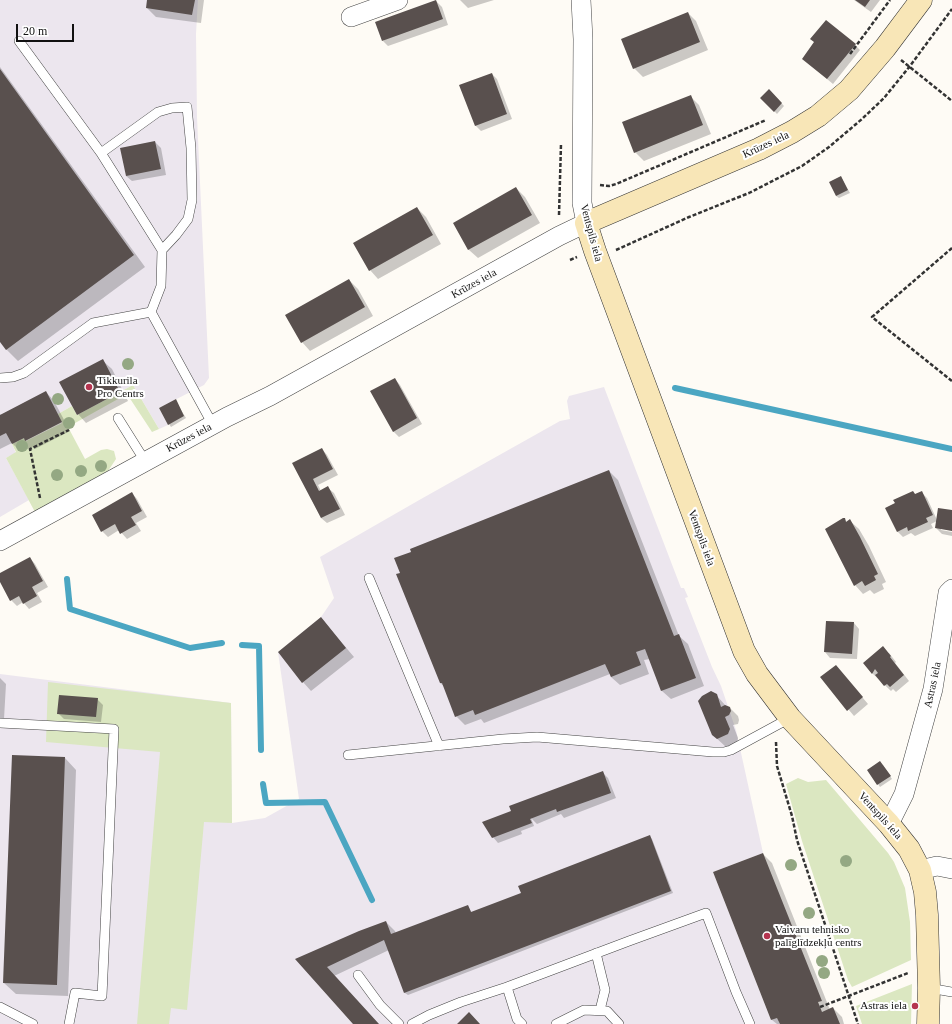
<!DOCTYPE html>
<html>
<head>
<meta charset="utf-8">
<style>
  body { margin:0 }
  #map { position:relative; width:952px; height:1024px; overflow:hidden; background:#fefbf5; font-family:Georgia,serif }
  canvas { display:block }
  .scale { position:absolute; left:16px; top:24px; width:58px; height:18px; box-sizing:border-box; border:2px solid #111; border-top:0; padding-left:5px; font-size:12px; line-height:14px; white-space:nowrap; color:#111; -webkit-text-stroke:3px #fff; paint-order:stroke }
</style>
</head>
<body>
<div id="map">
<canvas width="952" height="1024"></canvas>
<div class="scale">20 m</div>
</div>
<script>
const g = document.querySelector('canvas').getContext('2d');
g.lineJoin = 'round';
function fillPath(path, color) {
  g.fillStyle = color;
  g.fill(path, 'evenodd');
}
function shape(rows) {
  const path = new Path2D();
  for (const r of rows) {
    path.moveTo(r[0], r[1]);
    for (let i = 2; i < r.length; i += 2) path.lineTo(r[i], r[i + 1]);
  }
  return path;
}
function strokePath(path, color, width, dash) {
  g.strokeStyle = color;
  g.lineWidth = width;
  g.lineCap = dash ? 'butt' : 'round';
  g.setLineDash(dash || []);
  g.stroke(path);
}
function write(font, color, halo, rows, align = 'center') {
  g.font = font + ' Georgia,serif';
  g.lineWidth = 4;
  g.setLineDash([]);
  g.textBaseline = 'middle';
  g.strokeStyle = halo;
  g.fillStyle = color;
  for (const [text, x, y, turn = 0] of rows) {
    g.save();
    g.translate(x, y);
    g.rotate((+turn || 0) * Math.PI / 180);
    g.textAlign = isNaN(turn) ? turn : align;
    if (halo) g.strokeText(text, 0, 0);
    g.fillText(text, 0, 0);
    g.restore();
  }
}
fillPath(shape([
  [0,0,198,0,196,34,197,117,209,378,204,385,159,408,168,425,159,429,133,385,77,415,72,406,58,414,62,422,25,441,12,444,16,453,6,458,29,500,0,517],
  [604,387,681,588,684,588,688,597,685,598,712,667,721,686,736,730,763,853,713,872,771,1020,777,1018,780,1024,0,1024,0,674,231,703,232,823,265,818,299,799,278,652,321,617,334,598,320,557,421,499,560,421,570,419,567,401,569,396]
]), '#ece6ee');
fillPath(shape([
  [133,385,159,429,152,432,127,394,68,427,85,459,101,450,107,449,114,451,116,459,108,471,35,512,6,458,16,452,12,444,24,438,26,441,62,423,58,414,72,406,77,415],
  [48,682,231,703,232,823,204,822,187,1010,171,1008,169,1024,137,1024,160,752,46,742],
  [798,778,808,782,826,780,888,853,894,862,905,888,910,922,911,960,852,987,848,980,802,841,786,784],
  [912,984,911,1024,862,1024,856,1006]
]), '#dbe7c1');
fillPath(shape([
  [148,0,204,0,201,23,156,17,147,8],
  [460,0,494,0,468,8],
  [854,0,880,0,871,12],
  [436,1,442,7,448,25,388,46,383,41],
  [688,13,696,21,708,50,643,77,634,68],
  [855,45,860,50,833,84,809,64],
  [0,67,145,267,18,361,6,349,0,340],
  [492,74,497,79,512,119,481,131,475,125],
  [769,90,784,106,777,114,762,98],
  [690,96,699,105,711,134,644,161,635,152],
  [155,142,161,148,166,175,132,181,126,176],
  [841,177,850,193,839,198,836,196],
  [516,188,525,197,540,223,478,258,469,250,454,223],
  [417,208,426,217,441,244,378,279,370,270],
  [349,280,358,289,373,316,310,351,302,342],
  [103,361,112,369,128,401,86,423,78,414],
  [395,379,400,385,422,424,399,437,393,431],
  [46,392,54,401,70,431,35,449,32,447,21,452,12,443,0,449,0,414,1,415],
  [175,400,186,418,171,427,169,424],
  [322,449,327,455,338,475,318,485,321,491,328,488,334,493,345,515,327,523,321,518,294,464],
  [609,471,618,480,679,636,688,644,704,686,671,699,662,691,650,659,644,660,649,674,620,685,611,677,610,674,484,723,481,719,465,725,456,716,445,687,440,683],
  [913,492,916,495,921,492,927,498,937,520,952,511,952,530,941,528,941,530,952,532,952,536,942,534,936,528,937,521,931,524,933,528,915,536,911,533,903,537,897,531,896,503],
  [132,493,137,499,147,517,136,523,141,531,127,539,119,530,108,537,102,531],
  [844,519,847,522,850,521,859,529,869,546,886,582,882,584,884,589,874,594,870,590,863,594,855,585],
  [30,558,35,564,48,587,37,593,42,602,29,609,23,602,17,606,11,600,0,580,0,574],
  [321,618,354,657,311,691,303,682],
  [854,623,859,629,857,659,830,658,825,652],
  [889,653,896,662,895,663,909,681,896,692,893,689,891,691,872,673,865,663],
  [836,666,868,704,854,716,822,678],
  [0,678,6,684,4,719,0,719],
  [716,695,726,706,729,707,738,716,739,720,738,724,733,725,738,738,737,743,726,747,713,735],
  [97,699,103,705,101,722,64,719,58,713],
  [65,758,76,770,68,996,16,994,4,983],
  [883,765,892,779,880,787,868,770],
  [602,772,608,778,616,798,564,818,561,814,537,824,531,818,534,826,521,831,522,834,498,843,493,837,510,812],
  [650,837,652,839,673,893,408,995,405,993,389,950,334,976,378,1024,354,1024,297,960,386,922,395,931,396,934,468,906,472,913,522,894],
  [763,854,772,863,830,1010,833,1008,842,1017,844,1024,777,1024,772,1020]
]), '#0003');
strokePath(shape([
  [675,388,952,449],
  [67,579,70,609,190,648,222,643],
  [242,645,259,646,261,750],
  [263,784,266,803,325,802,372,900]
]), '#4ba6c2', 6);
fillPath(shape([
  [147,0,195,0,192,15,146,8],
  [436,0,443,19,382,41,375,22],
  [855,0,870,0,865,7],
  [688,12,700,42,633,69,621,39],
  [826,20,856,44,827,79,802,59,814,42,810,39],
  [0,69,134,255,6,350,0,342],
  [492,73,507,114,475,126,459,85],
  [769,89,782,103,774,112,760,98],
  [691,95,703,125,634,153,622,122],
  [155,141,161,169,126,176,120,148],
  [841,176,848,190,836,196,829,182],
  [516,187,532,215,468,250,453,223],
  [417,207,433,235,369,271,353,243],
  [349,279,365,307,301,343,285,315],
  [103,359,120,392,77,415,59,382],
  [395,378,417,418,393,432,370,391],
  [46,391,62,422,25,441,24,438,12,444,6,433,0,436,0,415],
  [176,399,184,416,168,425,159,408],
  [322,448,333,469,313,479,319,491,328,486,340,509,321,518,292,463],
  [609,470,674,636,679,634,696,678,661,691,645,649,636,652,641,665,611,677,605,664,475,715,473,710,455,717,442,683,440,683,396,574,400,573,394,558,411,552,410,549],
  [913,491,915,494,922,491,933,515,926,518,928,522,908,531,907,527,897,532,885,508,895,503,893,500],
  [132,492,142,511,131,517,136,525,120,534,115,524,101,532,92,515],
  [938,508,952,510,952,531,935,528],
  [843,518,845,518,846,522,850,519,860,537,878,574,874,576,876,580,865,586,862,581,854,586,825,529],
  [30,557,43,581,32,587,37,596,23,604,19,596,10,601,0,582,0,573],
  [321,617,346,648,302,683,278,652],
  [826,621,854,622,852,654,824,652],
  [883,646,891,656,890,657,904,675,890,687,887,684,884,686,875,675,878,673,875,669,872,674,863,663],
  [836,665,863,697,847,711,820,677],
  [711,691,717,694,721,707,725,705,730,707,731,711,729,715,725,717,730,729,728,734,717,739,712,735,698,701,702,696],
  [59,695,98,698,96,717,57,714],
  [12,755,65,757,57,985,3,983],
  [880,761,891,776,877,785,867,770],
  [603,771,611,793,557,812,556,809,530,819,532,823,492,838,482,822,511,811,509,806],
  [650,835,671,891,404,993,384,940,327,967,379,1024,353,1024,295,959,359,931,386,921,391,934,468,905,471,912,521,893,518,886],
  [763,853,822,1001,818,1002,822,1012,833,1007,840,1024,780,1024,777,1018,771,1020,713,872],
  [469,1012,480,1024,457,1024]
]), '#59504e');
const lane = shape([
  [19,41,101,153,162,250,161,286,151,312,213,425],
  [101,153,158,112,172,108,187,107,191,148,192,200,188,219,176,235,162,250],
  [0,378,13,377,24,373,93,323,151,312],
  [118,418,145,461],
  [369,578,439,746],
  [0,723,114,729,102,996,75,993,69,1024],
  [348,755,503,739,537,737,713,752,724,752,731,750,790,718],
  [596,953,605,990,600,1010],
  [358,975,380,1005,399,1024],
  [929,988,952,992],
  [0,1007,33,1024],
  [412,1024,429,1015,461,1002,507,987],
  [522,1024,517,1019,507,987,629,941,706,913,736,992,750,1024],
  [556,1024,584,1010,607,1011,619,1024]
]);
const street = shape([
  [351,17,398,0],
  [0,541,227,417,270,396,559,236,586,223,582,203,583,39,581,0],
  [889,824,904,794,933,689,948,593,952,589],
  [920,870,937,866,952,869]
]);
const secondary = shape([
  [921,0,885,48,849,90,818,116,792,132,759,149,586,223,595,251,744,651,757,674,790,718,889,824,909,849,920,870,925,892,927,915,929,988,928,1024]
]);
strokePath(lane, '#444', 10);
strokePath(street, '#444', 20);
strokePath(secondary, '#333', 23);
strokePath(shape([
  [850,54,890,0],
  [901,60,952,101],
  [600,185,609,186,616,184,766,120],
  [559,215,561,144],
  [952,248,872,317,952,381],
  [616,250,689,217,749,193,802,166,829,147,862,119,884,98,910,66,952,9],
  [570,260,577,257],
  [40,498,30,449,69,430],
  [776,742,777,766,792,816,797,840,858,1024],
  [820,1007,908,973]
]), '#333', 2.5, [4, 2]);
strokePath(lane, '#fff', 9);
strokePath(street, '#fff', 19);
strokePath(secondary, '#f8e6b7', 22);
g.fillStyle = '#94a883';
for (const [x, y] of [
  [128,364],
  [58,399],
  [69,423],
  [22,446],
  [101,466],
  [81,471],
  [57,475],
  [846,861],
  [791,865],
  [809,913],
  [822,961],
  [824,973]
]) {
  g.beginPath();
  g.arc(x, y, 6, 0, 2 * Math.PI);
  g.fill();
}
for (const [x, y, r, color] of [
  [89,387,4,"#b5344f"],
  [767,936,4,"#b5344f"],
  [915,1006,4,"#b5344f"]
]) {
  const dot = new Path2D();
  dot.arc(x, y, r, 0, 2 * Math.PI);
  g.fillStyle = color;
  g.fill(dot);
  strokePath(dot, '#fff', 1.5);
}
write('11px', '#111', '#fff', [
  ["Krūzes iela",766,145,-25],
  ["Ventspils iela",591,233,75],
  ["Krūzes iela",474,284,-29],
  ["Krūzes iela",189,438,-28],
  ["Ventspils iela",701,538,70],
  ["Astras iela",933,685,-78],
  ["Ventspils iela",880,816,48]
]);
write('11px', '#111', '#fff', [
  ["Tikkurila",97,381],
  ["Pro Centrs",97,394],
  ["Vaivaru tehnisko",775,930],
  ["palīglīdzekļu centrs",775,943],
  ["Astras iela",907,1006,"right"]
], 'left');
</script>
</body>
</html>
